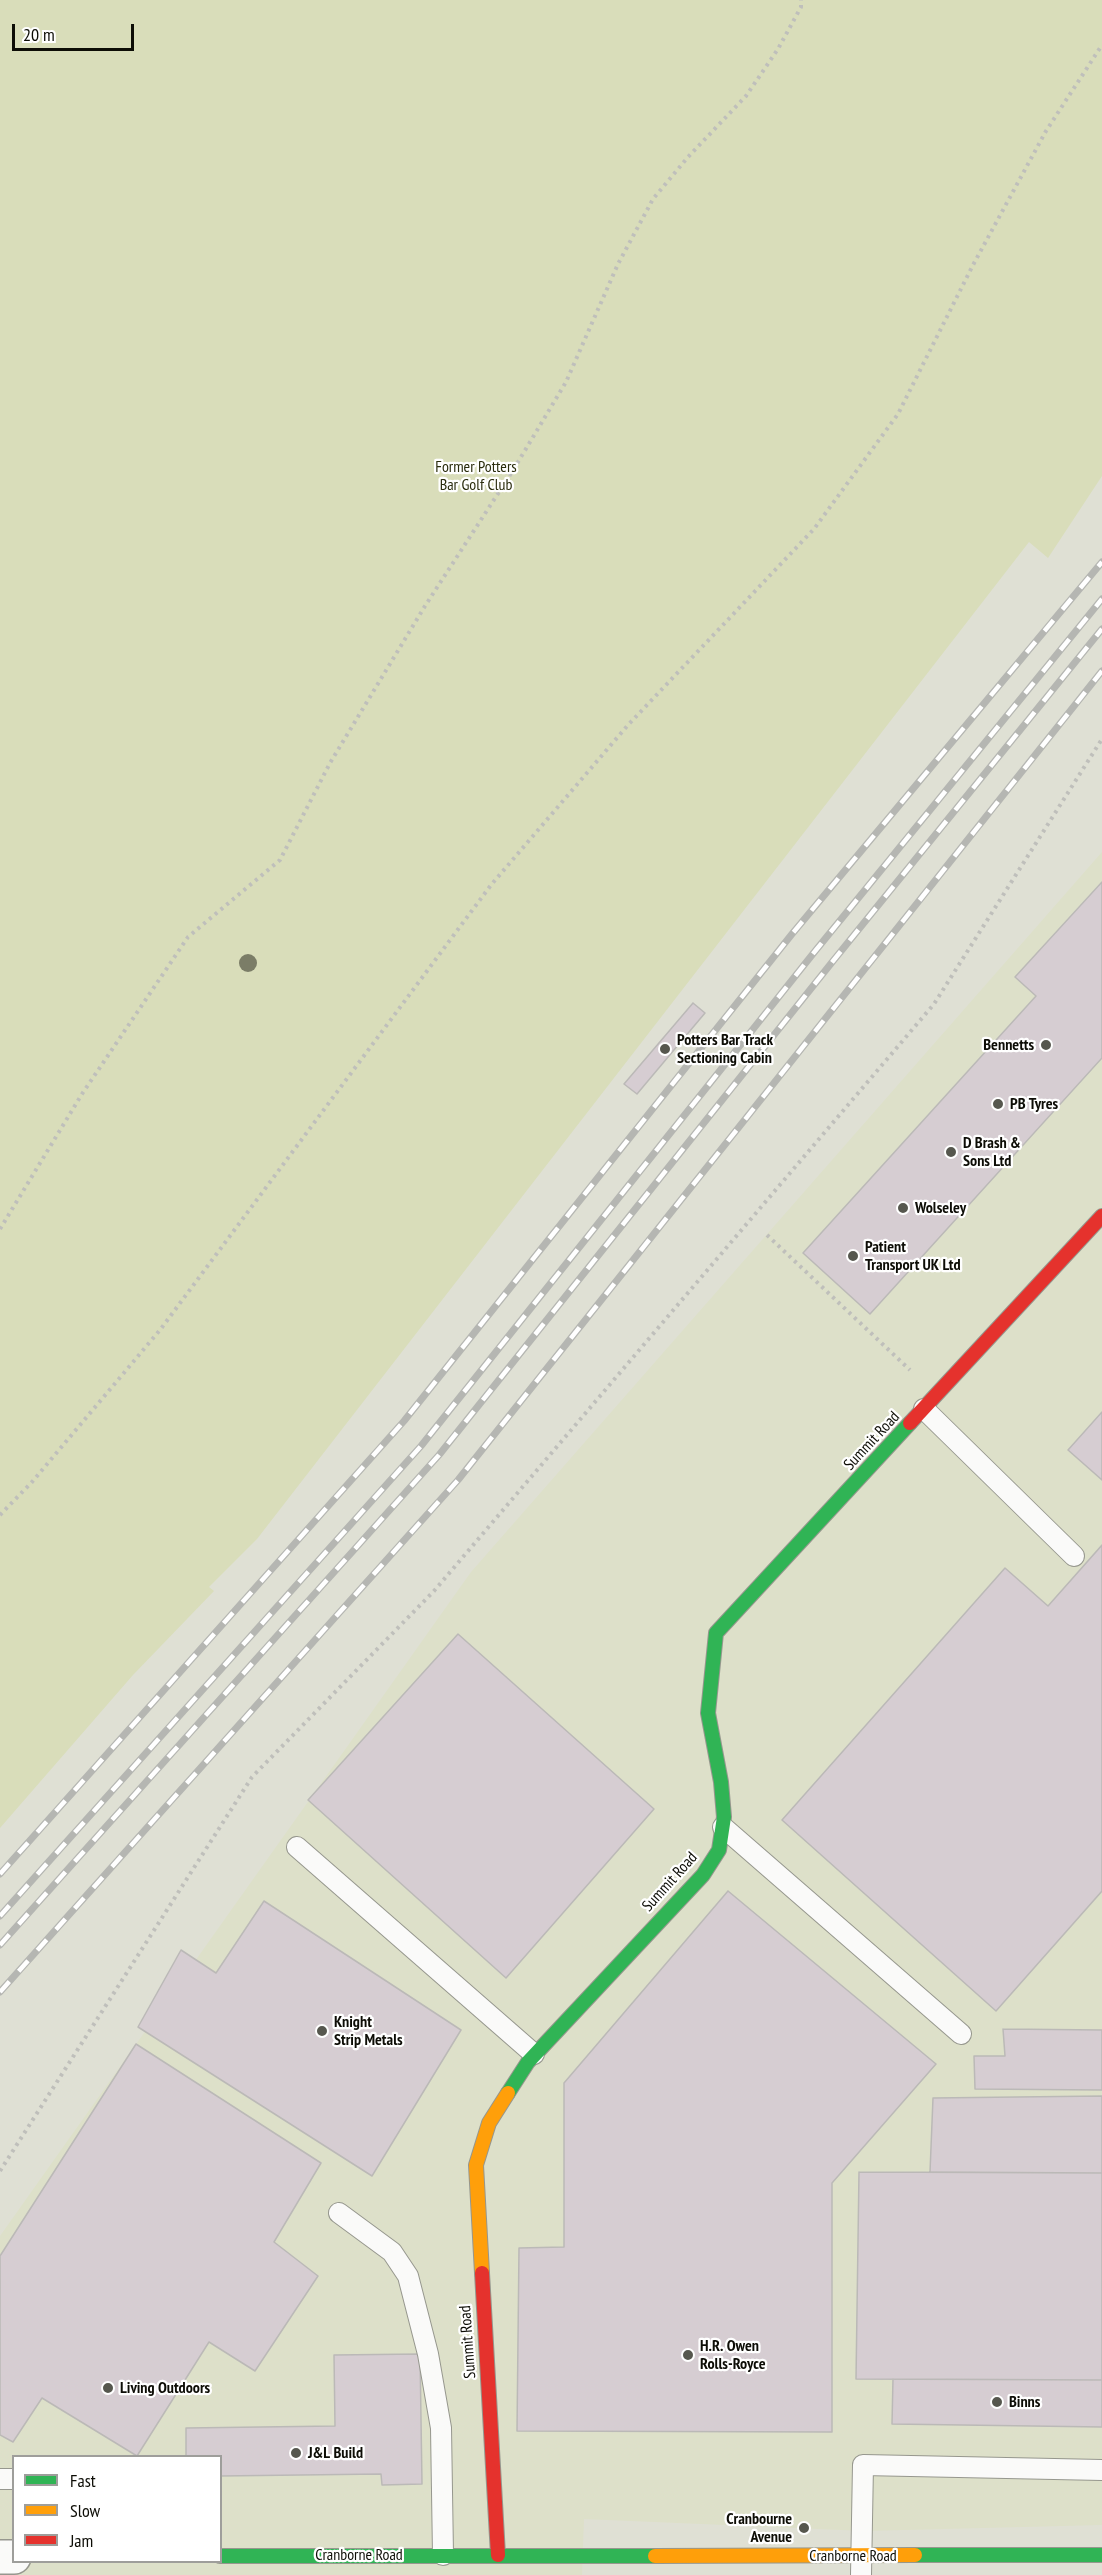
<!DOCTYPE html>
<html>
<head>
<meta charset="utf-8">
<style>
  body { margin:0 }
  #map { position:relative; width:1102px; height:2575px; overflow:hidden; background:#dfe0d4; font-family:"PT Sans Narrow",sans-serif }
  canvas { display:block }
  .legend { position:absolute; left:12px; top:2455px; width:210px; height:108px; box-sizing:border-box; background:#fff; border:2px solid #9e9e9b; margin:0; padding:8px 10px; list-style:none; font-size:18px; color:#0d0d06 }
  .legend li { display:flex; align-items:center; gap:12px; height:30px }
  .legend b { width:30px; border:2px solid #9e9e9b }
  .scale { position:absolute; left:12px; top:24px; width:122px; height:27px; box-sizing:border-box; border:3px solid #0d0d06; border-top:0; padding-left:8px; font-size:18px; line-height:21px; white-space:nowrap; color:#0d0d06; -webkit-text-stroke:4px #fff; paint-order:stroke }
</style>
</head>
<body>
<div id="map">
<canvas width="1102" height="2575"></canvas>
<ul class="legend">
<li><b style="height:8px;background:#30b455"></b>Fast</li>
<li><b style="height:8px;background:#ff9f0a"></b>Slow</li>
<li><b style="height:8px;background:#e5322d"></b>Jam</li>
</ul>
<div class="scale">20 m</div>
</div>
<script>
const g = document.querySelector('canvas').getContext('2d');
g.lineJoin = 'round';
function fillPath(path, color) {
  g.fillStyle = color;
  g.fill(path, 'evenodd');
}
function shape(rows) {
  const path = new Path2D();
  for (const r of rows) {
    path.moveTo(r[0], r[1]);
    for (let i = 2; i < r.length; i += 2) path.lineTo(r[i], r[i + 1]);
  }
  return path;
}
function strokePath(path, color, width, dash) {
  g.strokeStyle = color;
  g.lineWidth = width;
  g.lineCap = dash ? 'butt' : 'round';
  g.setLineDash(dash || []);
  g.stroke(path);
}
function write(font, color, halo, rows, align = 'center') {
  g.font = font + ' "PT Sans Narrow",sans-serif';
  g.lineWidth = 4.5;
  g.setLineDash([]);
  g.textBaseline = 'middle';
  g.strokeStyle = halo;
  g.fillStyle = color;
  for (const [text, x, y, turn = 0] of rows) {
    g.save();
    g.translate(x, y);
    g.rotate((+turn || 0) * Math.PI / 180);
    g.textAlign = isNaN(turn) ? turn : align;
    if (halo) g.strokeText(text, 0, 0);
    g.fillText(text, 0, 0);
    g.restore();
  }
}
fillPath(shape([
  [1102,852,1102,2525,865,2531,584,2519,582,2575,0,2575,0,2236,471,1572],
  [14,2456,220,2456,220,2562,14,2562]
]), '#dde0c9');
fillPath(shape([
  [0,0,1102,0,1102,476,1048,558,1029,542,257,1539,209,1587,214,1591,133,1675,0,1828]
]), '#d9ddba');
const building = shape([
  [1102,882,1102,1058,870,1314,803,1253,1036,996,1015,977,1102,882],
  [693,1003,705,1013,637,1094,624,1084,693,1003],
  [1102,1412,1102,1480,1068,1450,1102,1412],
  [1102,1545,1102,1891,996,2011,782,1820,1005,1568,1048,1606,1102,1545],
  [458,1634,654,1809,506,1978,308,1800,458,1634],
  [728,1891,936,2064,832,2183,832,2432,517,2431,519,2248,564,2247,564,2083,728,1891],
  [264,1901,461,2030,372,2176,138,2027,181,1950,216,1973,264,1901],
  [1003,2029,1102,2030,1102,2090,975,2089,974,2056,1005,2056,1003,2029],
  [136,2044,321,2163,274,2242,318,2276,255,2371,209,2342,137,2456,42,2398,13,2442,0,2435,0,2256,136,2044],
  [1102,2096,1102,2173,930,2172,933,2098,1102,2096],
  [859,2172,1102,2173,1102,2380,856,2379,859,2172],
  [420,2354,422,2484,382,2485,381,2474,220,2476,220,2456,186,2456,186,2428,335,2426,334,2355,420,2354],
  [893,2379,1102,2380,1102,2427,892,2424,893,2379]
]);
fillPath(building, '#d6cdd2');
strokePath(building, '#bbb9b7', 1.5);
const lane = shape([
  [924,1409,1074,1556],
  [723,1827,961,2034],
  [297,1847,534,2054],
  [339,2213,392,2252,408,2276,428,2354,441,2428,443,2555],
  [0,2479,14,2479],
  [861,2575,863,2465,1102,2470]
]);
const street = shape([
  [0,2557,14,2557]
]);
const fast = shape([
  [508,2093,528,2062,703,1875,719,1850,724,1817,721,1782,708,1713,716,1633,910,1423],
  [915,2555,1102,2555],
  [220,2556,655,2556]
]);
const slow = shape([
  [482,2273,476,2165,489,2123,508,2093],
  [655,2556,915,2555]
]);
const jam = shape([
  [910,1423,1102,1216],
  [482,2273,498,2555]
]);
strokePath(lane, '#96978e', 22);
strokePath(street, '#96978e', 36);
strokePath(fast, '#96978e', 16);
strokePath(slow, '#96978e', 16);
strokePath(jam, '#96978e', 16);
strokePath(shape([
  [0,1229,82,1094,188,937,280,860,330,763,425,606,512,472,566,382,618,264,653,199,688,157,746,96,778,49,801,7,801,0],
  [767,1235,910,1370],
  [0,1515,32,1482,160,1330,491,885,628,725,814,529,898,414,973,265,1046,131,1102,45],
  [0,2171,252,1777,434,1591,934,1004,1102,739]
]), '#bfbfbb', 4, [3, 4.5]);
strokePath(lane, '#fafaf9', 20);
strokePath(street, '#fafaf9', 33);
strokePath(fast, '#30b455', 14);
strokePath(slow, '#ff9f0a', 14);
strokePath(jam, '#e5322d', 14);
const rail = shape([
  [0,1874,404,1421,792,934,1102,562],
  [0,1916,421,1446,816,950,1102,599],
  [0,1945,439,1455,833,961,1102,629],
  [0,1992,458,1480,1102,671]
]);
strokePath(rail, '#b5b6b2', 7);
strokePath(rail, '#fff', 4.5, [14]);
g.fillStyle = '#7b7d67';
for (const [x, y] of [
  [248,963]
]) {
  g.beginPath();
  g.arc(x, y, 9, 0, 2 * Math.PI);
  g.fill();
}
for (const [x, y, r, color] of [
  [1046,1045,6,"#56574e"],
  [665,1049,6,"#56574e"],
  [998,1104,6,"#56574e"],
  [951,1152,6,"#56574e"],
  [903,1208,6,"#56574e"],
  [853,1256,6,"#56574e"],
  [322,2031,6,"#56574e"],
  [688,2355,6,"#56574e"],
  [108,2388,6,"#56574e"],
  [997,2402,6,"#56574e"],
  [296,2453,6,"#56574e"],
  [804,2528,6,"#56574e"]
]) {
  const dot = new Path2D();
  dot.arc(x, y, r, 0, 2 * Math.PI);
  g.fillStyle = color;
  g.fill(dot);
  strokePath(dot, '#fff', 2);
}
write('16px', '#2a2c0d', '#fff', [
  ["Former Potters",476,467],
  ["Bar Golf Club",476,485]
]);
write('bold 16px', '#0d0d06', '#fff', [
  ["Potters Bar Track",677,1040],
  ["Sectioning Cabin",677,1058],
  ["Bennetts",1034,1045,"right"],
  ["PB Tyres",1010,1104],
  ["D Brash &",963,1143],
  ["Sons Ltd",963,1161],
  ["Wolseley",915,1208],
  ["Patient",865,1247],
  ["Transport UK Ltd",865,1265],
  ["Knight",334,2022],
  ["Strip Metals",334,2040],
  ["H.R. Owen",700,2346],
  ["Rolls-Royce",700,2364],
  ["Living Outdoors",120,2388],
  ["Binns",1009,2402],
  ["J&L Build",308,2453],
  ["Cranbourne",792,2519,"right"],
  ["Avenue",792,2537,"right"]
], 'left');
write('16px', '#0d0d06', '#fff', [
  ["Summit Road",872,1441,-47],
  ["Summit Road",670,1882,-48],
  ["Summit Road",468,2342,-94],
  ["Cranborne Road",359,2555],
  ["Cranborne Road",853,2556]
]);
</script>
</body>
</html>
